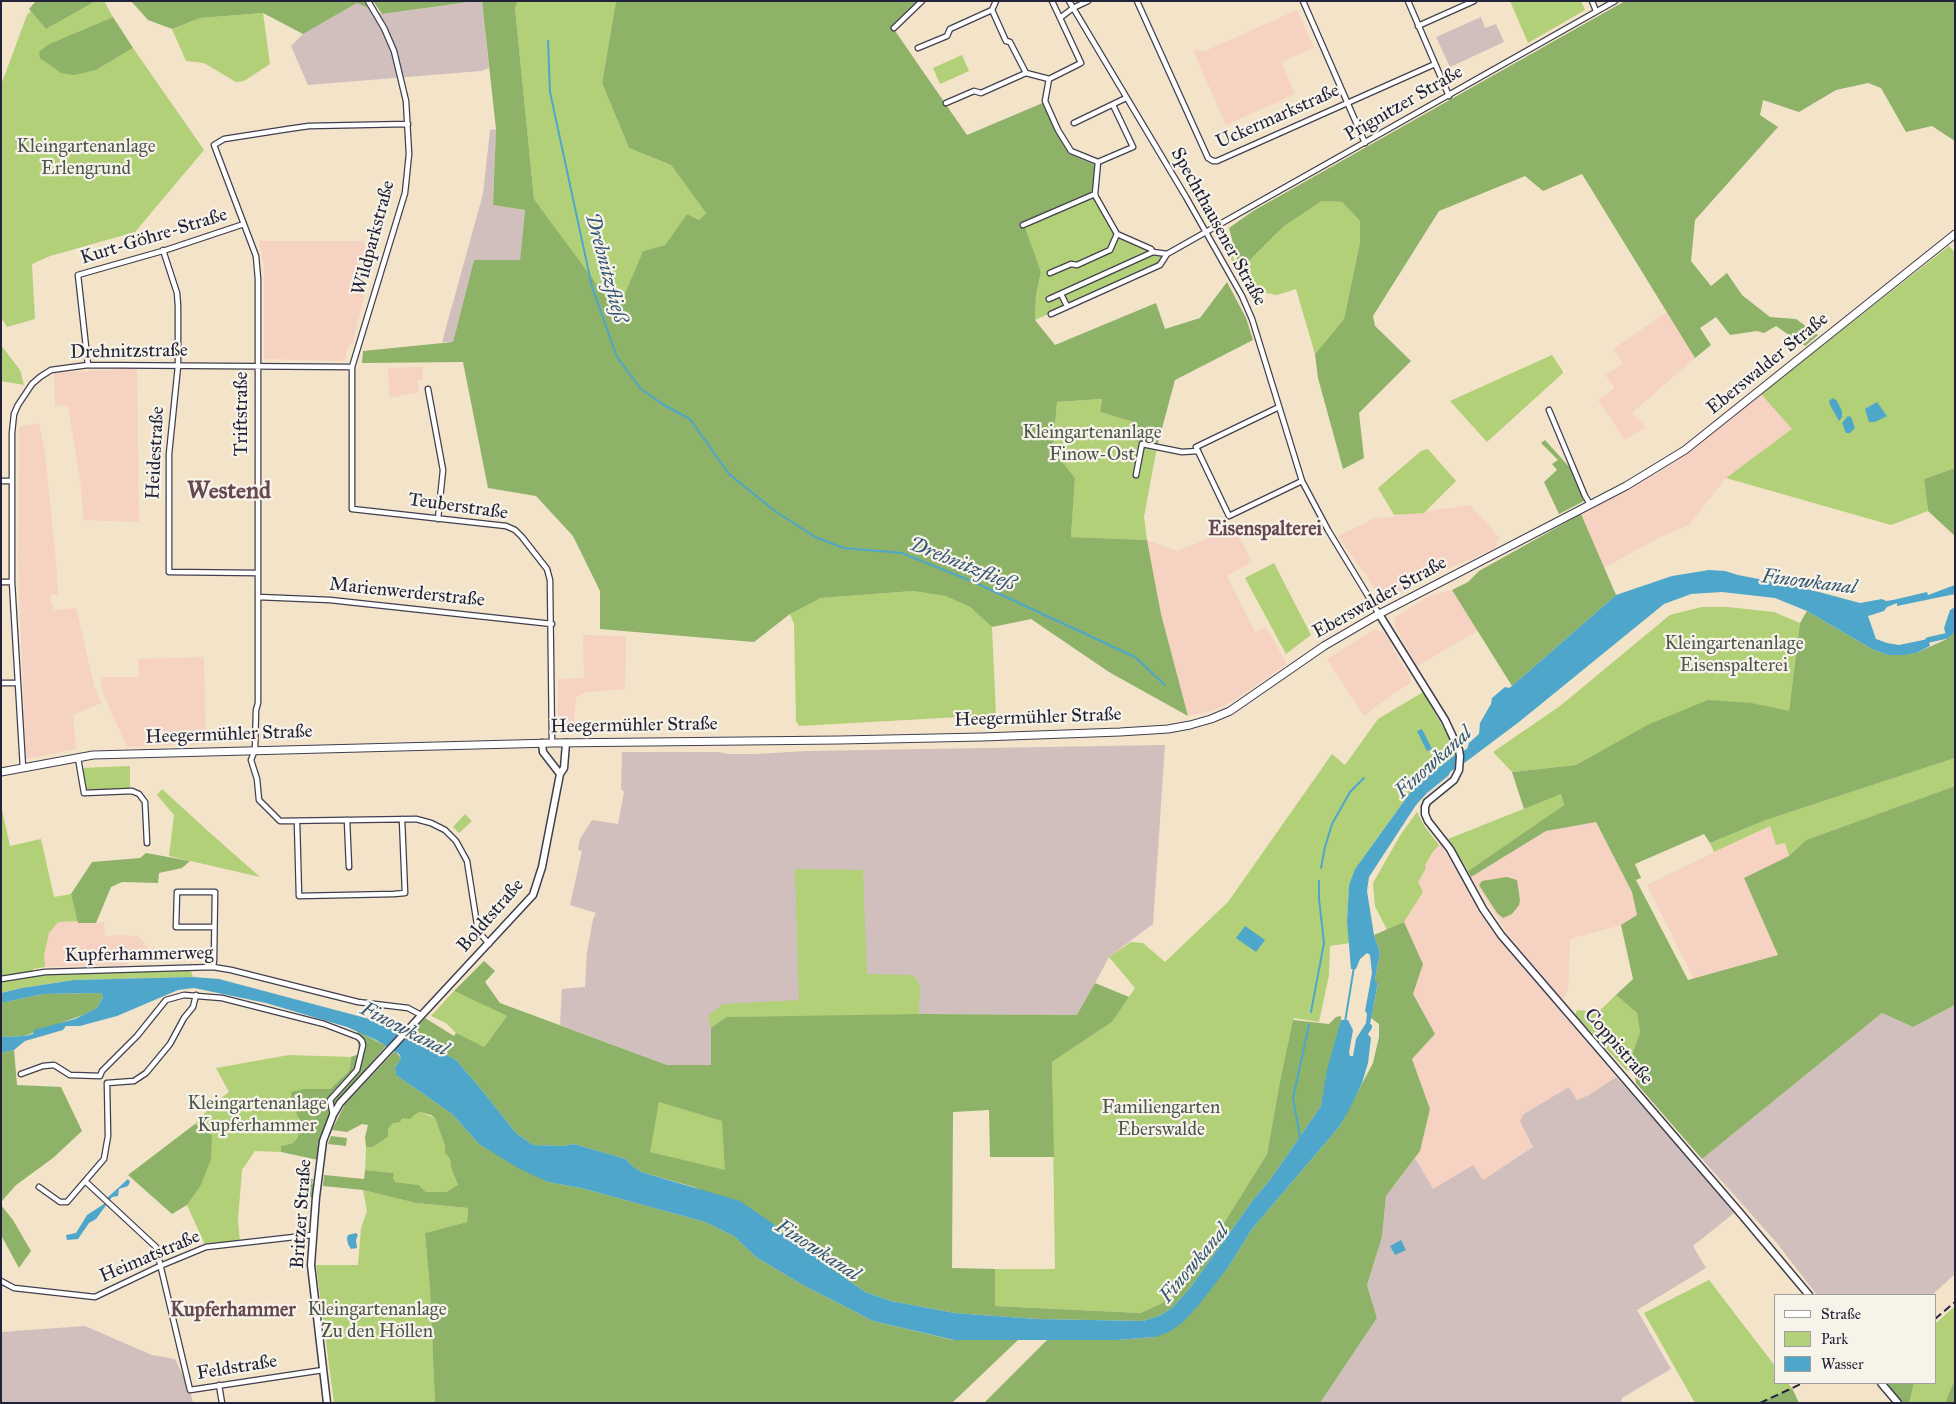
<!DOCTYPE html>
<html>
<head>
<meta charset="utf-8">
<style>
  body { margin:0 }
  #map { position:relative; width:1956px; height:1404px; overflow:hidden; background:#f2e3c9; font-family:"IM FELL Great Primer",serif }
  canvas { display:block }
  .frame { position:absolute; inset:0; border:2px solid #22223b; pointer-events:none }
  .legend { position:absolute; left:1774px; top:1294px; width:162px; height:90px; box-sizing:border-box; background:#f7f3e8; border:1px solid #a29fa3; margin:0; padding:6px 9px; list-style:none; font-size:15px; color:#22223b }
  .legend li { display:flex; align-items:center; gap:10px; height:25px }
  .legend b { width:25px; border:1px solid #a29fa3 }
</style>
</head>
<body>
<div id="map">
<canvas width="1956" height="1404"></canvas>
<div class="frame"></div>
<ul class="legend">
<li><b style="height:6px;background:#fff"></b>Straße</li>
<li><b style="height:14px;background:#b2d077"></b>Park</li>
<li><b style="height:14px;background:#4ea7cb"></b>Wasser</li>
</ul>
</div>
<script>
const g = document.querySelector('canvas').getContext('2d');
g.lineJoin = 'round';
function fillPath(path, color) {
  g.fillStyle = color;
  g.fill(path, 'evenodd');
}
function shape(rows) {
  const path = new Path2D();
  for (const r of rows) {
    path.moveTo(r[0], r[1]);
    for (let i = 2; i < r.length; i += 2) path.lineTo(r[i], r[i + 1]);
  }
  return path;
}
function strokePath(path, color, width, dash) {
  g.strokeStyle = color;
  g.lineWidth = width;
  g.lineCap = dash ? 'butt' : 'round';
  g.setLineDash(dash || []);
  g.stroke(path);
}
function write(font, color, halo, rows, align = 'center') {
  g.font = font + ' "IM FELL Great Primer",serif';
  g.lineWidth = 4.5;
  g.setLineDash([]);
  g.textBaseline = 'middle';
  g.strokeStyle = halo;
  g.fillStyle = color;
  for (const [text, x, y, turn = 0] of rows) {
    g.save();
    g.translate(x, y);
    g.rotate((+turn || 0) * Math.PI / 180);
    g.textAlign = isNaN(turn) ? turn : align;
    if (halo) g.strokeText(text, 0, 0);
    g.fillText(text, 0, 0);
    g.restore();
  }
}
fillPath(shape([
  [1297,10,1314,48,1281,62,1295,94,1226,125,1193,50,1205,51],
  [259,241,364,241,369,274,353,342,349,346,344,361,264,359,264,265],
  [1667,312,1695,358,1632,413,1646,427,1625,440,1598,400,1615,388,1605,375,1623,364,1613,349],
  [422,367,423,380,417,381,419,392,390,398,388,368],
  [137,368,139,522,83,520,81,487,68,405,55,406,54,373],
  [1761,394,1793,429,1726,478,1689,525,1658,538,1604,568,1581,514,1659,472,1687,454],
  [39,423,45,452,56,561,58,594,51,595,51,602,54,610,76,608,95,689,102,703,73,715,76,749,26,759,18,562,19,427],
  [1470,505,1499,537,1495,548,1428,578,1387,599,1378,596,1365,573,1360,568,1338,536,1373,519],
  [1233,524,1252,562,1227,576,1255,632,1266,627,1287,664,1239,697,1225,705,1214,710,1188,716,1161,614,1147,540,1177,551,1198,543],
  [1452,590,1478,631,1417,666,1394,625,1395,617,1429,596],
  [1374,630,1377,630,1385,634,1412,681,1408,685,1394,693,1364,716,1327,659],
  [583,635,626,636,625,689,587,692,576,697,573,732,558,733,558,679,584,678],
  [204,657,206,744,127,747,104,696,100,677,139,677,138,659],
  [1596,822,1632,892,1637,915,1621,925,1570,939,1568,989,1563,1000,1510,937,1471,877,1546,831],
  [1770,825,1776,845,1785,843,1789,856,1744,878,1778,955,1694,979,1647,885],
  [1441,844,1479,913,1513,956,1616,1077,1589,1095,1576,1100,1569,1087,1520,1121,1533,1147,1483,1180,1473,1165,1433,1190,1415,1158,1420,1151,1430,1109,1412,1059,1435,1034,1413,994,1423,964,1404,922,1423,893,1418,882,1426,868,1425,866,1432,853],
  [78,921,78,923,104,922,105,937,112,935,138,936,149,949,136,951,127,959,127,965,45,967,44,955,49,932,58,922]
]), '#f6d2c3');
fillPath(shape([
  [476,1,482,1,489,68,481,71,308,85,291,46,303,34,357,3,383,14],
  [1481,17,1485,28,1496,24,1504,42,1450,67,1436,37],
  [496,129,493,205,525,210,520,261,474,260,453,342,442,342,483,194,490,130],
  [1165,745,1153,924,1109,957,1078,1015,924,1014,726,1017,711,1028,711,1065,667,1065,560,1025,562,989,585,987,587,952,593,919,596,913,570,905,582,851,578,850,580,839,592,820,618,824,624,792,621,789,622,752,719,752,729,754,756,754,806,751],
  [1955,1005,1955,1274,1932,1295,1817,1295,1776,1242,1702,1159,1882,1013,1913,1027],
  [1616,1077,1696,1165,1734,1213,1693,1246,1706,1268,1637,1310,1671,1369,1622,1398,1621,1403,1320,1403,1377,1318,1367,1285,1382,1237,1386,1196,1415,1158,1433,1189,1473,1165,1483,1180,1533,1147,1520,1121,1524,1114,1569,1087,1577,1100,1589,1095],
  [85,1326,152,1355,175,1359,190,1390,193,1403,1,1403,1,1332]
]), '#d1bfbd');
fillPath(shape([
  [96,1,104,1,113,17,49,44,96,70,133,48,204,150,135,232,50,256,32,264,35,319,7,327,1,317,1,85,27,15,31,11,46,29],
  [518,1,616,1,602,83,629,148,671,165,706,213,699,220,687,214,665,245,643,251,617,313,534,199,515,8],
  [1510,1,1581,1,1585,10,1528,43],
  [263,13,270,64,244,81,236,82,204,63,186,61,172,29,200,18],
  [962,55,969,71,940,84,933,68],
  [1095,194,1117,234,1153,252,1167,254,1160,265,1035,320,1036,295,1041,272,1023,225],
  [1322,201,1342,202,1360,221,1360,242,1344,319,1315,354,1296,289,1277,295,1266,293,1258,288,1249,291,1242,268,1283,227],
  [1226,230,1236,267,1217,236],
  [1949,246,1955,252,1955,468,1924,479,1928,511,1891,525,1726,478,1792,429,1761,394],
  [1,345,20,370,24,385,1,381],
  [1552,355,1562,370,1563,373,1487,442,1450,401],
  [1102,399,1100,412,1137,423,1157,447,1144,517,1147,540,1071,537,1075,478,1053,450,1057,402],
  [1428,449,1456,481,1424,513,1394,515,1378,488,1421,451],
  [1274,563,1311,635,1286,654,1245,578],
  [913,591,945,596,970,607,992,627,996,715,799,726,796,721,794,624,790,614,821,598],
  [1702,607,1727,607,1774,612,1800,623,1789,712,1752,703,1647,725,1576,765,1512,772,1493,752,1560,706,1670,615],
  [1423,692,1452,743,1456,753,1455,755,1415,786,1355,869,1349,885,1347,921,1350,943,1330,946,1329,975,1319,1022,1294,1018,1293,1020,1280,1081,1267,1154,1193,1273,1169,1300,1142,1313,995,1306,995,1269,1055,1269,1052,1062,1112,1022,1135,988,1109,957,1131,942,1143,943,1165,962,1228,902,1332,754,1345,765,1378,719],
  [1955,758,1955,786,1806,840,1789,856,1785,843,1776,845,1770,826,1714,852,1710,843,1766,820],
  [130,766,130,790,85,790,81,768],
  [162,789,209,832,260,877,169,856,174,815,157,795],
  [1561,794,1564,805,1468,871,1448,839],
  [1,805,10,846,41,839,54,897,71,894,78,921,58,922,49,933,44,955,45,967,33,969,33,973,183,967,191,971,193,977,74,980,22,988,1,993],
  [1417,812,1425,827,1439,845,1432,853,1425,866,1426,868,1418,882,1423,892,1404,922,1387,930,1375,906,1373,883,1401,834],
  [465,814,472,821,459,833,453,827],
  [795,869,863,870,867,974,910,975,915,977,920,986,919,1015,726,1017,711,1028,708,1016,723,1004,799,1000],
  [454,991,507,1016,483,1048,456,1033,446,1023,431,1016],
  [1616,995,1637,1013,1640,1032,1632,1055,1635,1073,1626,1070,1575,1015,1577,1010,1598,1012],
  [289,1055,351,1057,350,1068,347,1073,330,1089,304,1089,292,1103,300,1121,298,1137,293,1143,281,1146,281,1152,255,1151,242,1170,238,1220,240,1243,206,1247,187,1205,200,1187,212,1135,195,1124,212,1105,229,1092,216,1068],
  [659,1102,723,1121,726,1171,649,1152],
  [420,1112,435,1118,445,1146,445,1153,450,1159,451,1168,458,1185,446,1192,426,1192,419,1185,395,1182,393,1178,393,1173,365,1170,366,1147,373,1147,388,1137,388,1129,393,1123,402,1118],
  [363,1190,416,1203,468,1208,467,1222,425,1233,430,1290,435,1403,334,1403,316,1265,358,1265,361,1228,367,1211],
  [1709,1280,1775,1366,1775,1383,1788,1383,1792,1388,1760,1403,1695,1403,1644,1313],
  [1955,1306,1955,1379,1945,1403,1909,1403,1914,1383,1935,1383,1935,1324]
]), '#b2d077');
fillPath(shape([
  [36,1,96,1,46,29,29,9],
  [131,1,364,1,368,8,357,3,303,34,263,13,200,18,172,29,148,20],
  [373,1,476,1,382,14],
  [482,1,518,1,515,8,534,199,617,312,643,251,665,245,687,214,699,220,706,213,671,165,629,148,602,83,616,1,919,1,893,28,967,135,1045,102,1069,154,1095,165,1095,194,1024,225,1041,272,1036,295,1035,320,1055,345,1156,303,1165,329,1200,318,1227,282,1246,318,1253,340,1175,380,1157,447,1131,439,1137,423,1100,412,1102,399,1057,402,1053,450,1075,478,1071,537,1147,540,1161,614,1188,716,1109,672,1031,619,992,627,970,607,945,596,913,591,821,598,790,614,754,642,600,629,600,591,573,536,536,496,488,488,463,362,362,363,363,351,453,342,474,260,520,260,525,210,493,205,496,129],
  [1625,1,1955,1,1955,141,1932,126,1906,132,1881,88,1868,83,1836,90,1799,112,1763,100,1760,115,1778,127,1695,220,1691,261,1711,286,1727,273,1742,295,1770,317,1796,319,1818,335,1805,346,1776,326,1764,333,1757,331,1730,335,1716,317,1700,328,1711,345,1695,358,1582,174,1543,191,1525,176,1439,211,1373,316,1375,326,1411,361,1359,413,1364,458,1343,469,1318,378,1315,354,1344,319,1360,242,1360,221,1342,202,1322,201,1283,227,1240,270,1229,228,1253,211],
  [113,17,133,48,96,70,74,75,61,73,40,58,39,52,49,44],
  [1545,440,1572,470,1584,501,1559,514,1544,482,1557,470,1552,464,1558,460,1541,443],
  [1955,468,1955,536,1928,511,1924,479],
  [1581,514,1616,595,1512,686,1452,590,1468,582,1479,571],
  [1807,611,1872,649,1888,655,1916,653,1947,639,1955,632,1955,758,1766,820,1710,843,1704,834,1635,864,1641,878,1636,880,1688,980,1778,955,1744,878,1789,856,1806,840,1955,786,1955,1005,1913,1027,1882,1013,1702,1159,1636,1083,1632,1055,1640,1032,1637,1013,1616,995,1633,979,1621,925,1637,915,1632,892,1596,822,1546,831,1471,877,1468,871,1564,805,1561,794,1524,809,1512,772,1576,765,1647,725,1708,700,1752,703,1789,711,1800,623],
  [146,853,190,861,182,868,159,873,158,883,122,882,111,887,96,923,78,923,71,894,92,862,140,858],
  [1507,877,1517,880,1520,900,1519,905,1512,914,1503,918,1497,913,1479,885,1482,881],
  [1404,922,1423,964,1413,994,1435,1034,1412,1059,1430,1109,1420,1151,1386,1196,1382,1237,1367,1285,1377,1318,1320,1403,984,1403,1047,1340,1118,1340,1155,1337,1229,1266,1252,1229,1339,1127,1373,1063,1379,1037,1379,1024,1371,1018,1378,984,1375,982,1375,979,1380,953,1374,935],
  [484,961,495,971,485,982,500,1003,667,1065,711,1065,711,1028,726,1017,924,1014,1077,1015,1095,983,1129,997,1112,1022,1052,1062,1054,1157,990,1157,989,1110,953,1112,952,1268,995,1269,995,1306,1141,1313,1169,1300,1193,1273,1267,1154,1280,1081,1293,1020,1329,1024,1336,1017,1341,1016,1341,1020,1321,1106,1270,1180,1253,1200,1190,1288,1172,1308,1159,1316,1143,1321,1037,1319,955,1313,891,1301,865,1292,824,1263,790,1234,782,1233,776,1229,775,1225,694,1187,641,1172,630,1164,626,1159,574,1144,563,1146,533,1145,516,1133,481,1089,456,1060,409,1036,425,1018,454,1036,456,1033,484,1047,507,1016,454,991],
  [659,1102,722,1121,725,1170,650,1152],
  [101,993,103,997,97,1008,83,1015,24,1036,1,1037,1,1003,43,994],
  [357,1031,386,1046,364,1071,331,1111,320,1140,318,1160,281,1152,281,1146,293,1143,298,1137,300,1121,292,1104,291,1092,304,1089,330,1089,347,1073,350,1068,351,1057,359,1054],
  [14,1050,17,1085,61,1087,82,1131,53,1158,16,1185,1,1202,1,1053],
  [395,1051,401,1058,395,1068,396,1075,452,1114,479,1144,548,1182,585,1189,705,1222,734,1236,756,1257,801,1284,873,1321,953,1340,1018,1340,952,1403,435,1403,430,1290,425,1233,467,1222,468,1208,416,1203,363,1190,323,1186,324,1175,364,1179,365,1170,394,1173,393,1178,395,1182,419,1185,426,1192,446,1192,458,1185,451,1168,450,1159,445,1153,445,1146,435,1118,431,1115,420,1112,414,1115,410,1119,402,1118,400,1122,393,1123,388,1129,388,1137,373,1147,366,1147,365,1137,368,1125,362,1124,347,1132,332,1130,345,1104],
  [195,1124,212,1135,211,1159,200,1187,187,1205,172,1214,128,1175],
  [331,1136,347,1138,346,1146,328,1144],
  [304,1178,313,1179,312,1183,315,1185,313,1197,299,1197],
  [1,1205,13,1220,31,1251,19,1268,1,1235],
  [1955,1379,1955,1403,1945,1403],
  [1881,1383,1914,1383,1909,1403,1898,1403],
  [1792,1388,1799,1403,1760,1403]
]), '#8db268');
fillPath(shape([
  [1833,398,1837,401,1842,411,1842,417,1839,421,1830,405,1829,401],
  [1877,402,1887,416,1875,422,1869,422,1865,409],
  [1848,416,1851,417,1855,428,1850,433,1846,433,1842,423],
  [1709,570,1725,571,1738,575,1800,587,1860,603,1882,599,1886,601,1893,600,1927,592,1928,595,1955,585,1955,594,1897,606,1897,603,1887,607,1884,611,1868,616,1876,639,1887,643,1899,645,1928,639,1930,646,1916,653,1903,655,1888,655,1872,649,1807,611,1775,598,1722,592,1691,594,1664,604,1519,722,1463,764,1451,771,1448,776,1427,793,1416,805,1369,877,1367,891,1374,935,1380,953,1375,979,1375,982,1378,983,1370,1024,1372,1025,1372,1028,1368,1034,1371,1038,1368,1063,1362,1083,1349,1110,1339,1127,1252,1229,1229,1266,1197,1307,1182,1323,1169,1332,1155,1337,1118,1340,954,1340,873,1321,801,1284,756,1257,734,1236,705,1222,585,1189,548,1182,518,1168,479,1144,452,1114,396,1075,395,1068,401,1058,399,1054,376,1040,347,1027,266,1003,194,988,178,990,117,1016,80,1026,66,1026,63,1030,25,1041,14,1050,1,1053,1,1037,24,1036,33,1034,34,1030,75,1019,97,1008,103,997,101,993,97,993,43,994,1,1003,1,993,22,988,74,980,193,977,219,979,377,1021,420,1041,456,1060,481,1089,516,1133,533,1145,563,1146,574,1144,626,1159,630,1164,641,1172,740,1201,775,1225,776,1229,782,1233,789,1234,824,1263,865,1292,891,1301,955,1313,1037,1319,1143,1321,1159,1316,1172,1308,1190,1288,1253,1200,1270,1180,1321,1106,1327,1070,1341,1020,1348,1020,1353,1030,1349,1053,1350,1056,1353,1056,1356,1039,1366,1023,1367,1014,1365,1011,1372,973,1370,955,1367,953,1360,959,1356,969,1351,969,1347,921,1349,885,1355,869,1415,786,1455,755,1467,749,1469,743,1479,734,1480,723,1491,704,1492,698,1505,687,1509,688,1512,686,1616,595,1672,576],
  [1955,607,1955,632,1947,639,1944,628,1950,610],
  [1422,729,1432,749,1427,751,1417,731],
  [1245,926,1265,940,1256,952,1236,938],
  [128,1179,130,1182,128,1186,119,1189,118,1196,112,1197,96,1219,89,1223,78,1239,67,1240,66,1235,76,1233,87,1215,104,1204,108,1197],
  [356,1233,358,1235,356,1240,357,1248,351,1249,348,1244,347,1238,348,1235],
  [1401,1240,1406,1250,1395,1255,1390,1246]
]), '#4ea7cb');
strokePath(shape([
  [548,41,550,92,592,287,617,357,641,389,664,405,690,419,729,474,775,511,815,537,844,548,902,553,976,583,1135,657,1165,685],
  [1321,868,1325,847,1332,824,1350,792,1364,778],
  [1311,1012,1324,943,1319,899,1319,881],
  [1345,1022,1354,967],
  [1300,1137,1293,1098,1309,1025]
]), '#4ea7cb', 2);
strokePath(shape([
  [1928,640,1946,636]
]), '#4ea7cb', 5.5);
const minor = shape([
  [368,1,384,28,394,51,406,101,409,154,405,193,352,367,352,509,506,526,515,530,522,537,547,569,550,580,552,743],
  [1052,1,1060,18],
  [1069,1,1186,197,1242,296,1252,319,1302,481,1328,530,1379,614],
  [1137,1,1208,158,1213,161,1217,161,1435,64],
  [1303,1,1365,143],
  [1408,1,1449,96],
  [1592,1,1596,11],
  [992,10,1006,41,1010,42,1026,73],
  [1418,26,1474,1],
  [894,28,922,1],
  [918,48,947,36,950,29,992,10,996,1],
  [1049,79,1045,101,1058,130,1071,151,1098,162],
  [946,103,974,91,981,93,1026,73,1049,79,1081,63,1060,18,1073,8,1088,1],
  [1074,123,1126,98],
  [408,124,309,126,288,129,224,139,214,145,256,256,258,279,258,703,256,710,255,750,251,760,257,779,259,800,280,821,416,819,431,823,445,830,456,841,467,861,478,931,489,944],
  [1095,194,1096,197,1117,234,1151,249,1153,252],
  [1023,225,1095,194,1098,162,1133,147,1113,105],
  [163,250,177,293,178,306,178,366,169,454,169,572,258,573],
  [1050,273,1071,264,1077,265,1110,250,1117,234],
  [1061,294,1067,306],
  [1049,299,1153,252,1167,254],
  [1051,314,1160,265,1167,254,1615,1],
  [88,365,78,275,166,250,244,224],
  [428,389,443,470,438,519],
  [1279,407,1196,447,1229,516,1302,481],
  [1549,410,1585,496,1590,504],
  [1136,475,1142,444,1182,452,1198,451],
  [1,481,12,481],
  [1,582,12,582],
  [258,597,330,600,552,624],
  [1,683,17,683],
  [78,758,84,793,132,791,139,794,145,802,147,843],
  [23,768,12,582,12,433,14,414,18,405,32,384,40,377,51,370,88,365,352,367],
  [347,820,349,867],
  [297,822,299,896,394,894,405,893,402,819],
  [213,967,214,960,215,892,177,892,176,927,214,927],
  [1,979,45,972,213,967,231,970,358,1002,408,1008,421,1015],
  [21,1074,43,1066,54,1065,70,1075,100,1076,102,1071,137,1036,166,1000,184,995,222,998,324,1024,358,1037,362,1041,363,1045,357,1070,330,1100,333,1115],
  [85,1181,156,1247,190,1390,323,1370],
  [39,1187,60,1202,67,1202,104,1159,108,1136,107,1083,134,1081,146,1073,170,1044,184,1018,193,1007,196,995],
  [1,1281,14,1288,95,1297,160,1266,206,1247,312,1235],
  [219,1385,222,1403]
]);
const secondary = shape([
  [1379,614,1445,720,1459,750,1460,756,1459,770,1454,780,1427,802,1425,807,1425,814,1428,821,1450,849,1483,909,1501,935,1741,1214,1809,1295],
  [542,743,543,752,560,774],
  [1881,1383,1898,1403],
  [327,1403,311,1265,316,1197,323,1141,333,1115,340,1103,533,895,542,867,560,774,564,768,566,743]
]);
const primary = shape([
  [1,772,93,755,552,743,840,740,982,737,1120,732,1168,729,1190,725,1211,719,1230,711,1324,646,1379,614,1626,486,1685,450,1955,234]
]);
strokePath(minor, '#413f50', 7);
strokePath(secondary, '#413f50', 9);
strokePath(primary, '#413f50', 9);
strokePath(minor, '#fff', 4.5);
strokePath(secondary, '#fff', 6);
strokePath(primary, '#fff', 7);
strokePath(shape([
  [1935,1319,1955,1302],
  [1760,1403,1803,1383]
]), '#22223b', 2, [8, 4]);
write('19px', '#22223b', '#f7f3e8', [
  ["Prignitzer Straße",1404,104,-30],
  ["Uckermarkstraße",1278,117,-24],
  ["Spechthausener Straße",1218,227,61],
  ["Kurt-Göhre-Straße",154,237,-17],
  ["Wildparkstraße",374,238,-75],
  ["Drehnitzstraße",129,352,-1],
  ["Eberswalder Straße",1768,364,-39],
  ["Triftstraße",242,414,-90],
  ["Heidestraße",156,453,-87],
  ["Teuberstraße",458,507,8],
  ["Marienwerderstraße",407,593,6],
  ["Eberswalder Straße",1380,598,-29],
  ["Heegermühler Straße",1038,718,-2],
  ["Heegermühler Straße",634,726,-1],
  ["Heegermühler Straße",229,735,-2],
  ["Boldtstraße",491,916,-49],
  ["Kupferhammerweg",139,955,-1],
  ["Coppistraße",1618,1047,49],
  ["Britzer Straße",302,1214,-86],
  ["Heimatstraße",150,1257,-23],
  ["Feldstraße",237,1368,-9]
]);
write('19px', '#4d564d', '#f7f3e8', [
  ["Kleingartenanlage",86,147],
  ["Erlengrund",86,169],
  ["Kleingartenanlage",1092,433],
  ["Finow-Ost",1092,455],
  ["Kleingartenanlage",1734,644],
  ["Eisenspalterei",1734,666],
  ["Kleingartenanlage",257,1104],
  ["Kupferhammer",257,1126],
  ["Familiengarten",1161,1108],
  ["Eberswalde",1161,1130],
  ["Kleingartenanlage",377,1310],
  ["Zu den Höllen",377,1332]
]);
write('italic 20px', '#345775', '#f7f3e8', [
  ["Drehnitzfließ",605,268,75],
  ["Drehnitzfließ",962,565,22],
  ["Finowkanal",1809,583,7],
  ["Finowkanal",1434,763,-42],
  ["Finowkanal",404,1030,27],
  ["Finowkanal",817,1251,33],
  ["Finowkanal",1195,1264,-50]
]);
write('bold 20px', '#654851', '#f7f3e8', [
  ["Eisenspalterei",1265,530],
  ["Kupferhammer",233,1311]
]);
write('bold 24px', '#654851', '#f7f3e8', [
  ["Westend",229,492]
]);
</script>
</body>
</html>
